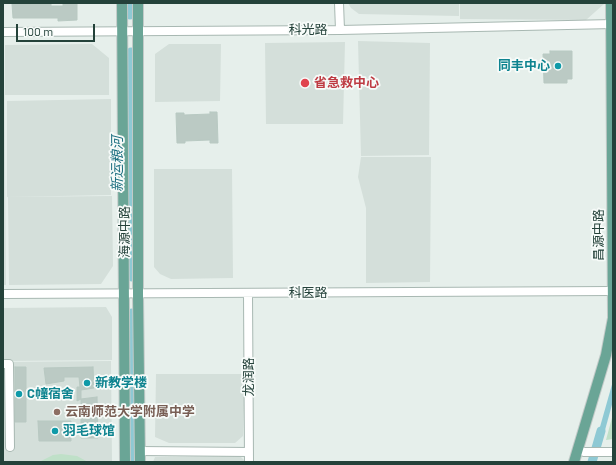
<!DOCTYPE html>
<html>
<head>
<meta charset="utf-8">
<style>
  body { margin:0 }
  #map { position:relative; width:616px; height:465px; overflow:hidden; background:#e6efeb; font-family:Barlow,sans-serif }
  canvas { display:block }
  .frame { position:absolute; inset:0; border:4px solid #24423a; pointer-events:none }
  .scale { position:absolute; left:16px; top:24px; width:79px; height:18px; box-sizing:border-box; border:2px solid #24423a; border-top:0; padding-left:5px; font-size:12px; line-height:14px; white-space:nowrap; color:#24423a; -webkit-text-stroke:3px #f7fbf9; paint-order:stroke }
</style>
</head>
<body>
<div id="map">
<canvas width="616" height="465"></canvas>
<div class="frame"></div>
<div class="scale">100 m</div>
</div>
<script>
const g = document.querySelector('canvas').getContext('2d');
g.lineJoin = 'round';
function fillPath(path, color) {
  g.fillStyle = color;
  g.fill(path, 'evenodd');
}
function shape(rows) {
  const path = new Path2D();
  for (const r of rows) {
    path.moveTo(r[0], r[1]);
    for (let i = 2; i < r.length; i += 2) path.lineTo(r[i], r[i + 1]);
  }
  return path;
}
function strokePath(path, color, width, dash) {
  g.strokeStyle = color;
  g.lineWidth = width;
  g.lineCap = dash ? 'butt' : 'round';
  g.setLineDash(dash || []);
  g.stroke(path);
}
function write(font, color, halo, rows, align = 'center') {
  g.font = font + ' Barlow,"Noto Sans SC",sans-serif';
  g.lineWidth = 3.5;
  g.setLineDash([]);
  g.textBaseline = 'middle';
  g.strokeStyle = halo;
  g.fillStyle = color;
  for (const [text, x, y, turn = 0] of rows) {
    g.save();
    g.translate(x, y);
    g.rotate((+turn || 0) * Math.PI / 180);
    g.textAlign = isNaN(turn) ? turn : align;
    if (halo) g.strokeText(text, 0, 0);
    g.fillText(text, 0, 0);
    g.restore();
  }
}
fillPath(shape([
  [348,3,459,3,459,16,359,14,351,8],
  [460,3,604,3,604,4,586,20,460,19],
  [358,41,430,43,429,155,361,156],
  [345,42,343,124,266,124,265,43],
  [92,44,109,58,109,95,5,95,5,45],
  [169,44,221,44,220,101,155,102,155,54],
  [3,45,4,45,6,285,3,285],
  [111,99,111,195,7,197,7,101],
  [361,157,431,157,430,282,366,283,366,208,358,177],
  [154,169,232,169,233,278,171,279,160,274,154,267],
  [112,196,113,266,101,284,9,285,8,197],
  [106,307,112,317,112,360,3,361,3,308],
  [111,361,112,462,3,462,3,362],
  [156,374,245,374,243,436,235,443,169,443,155,437],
  [240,456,246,462,153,462,155,457]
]), '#d4dfda');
fillPath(shape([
  [613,414,613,439,606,440],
  [61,454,77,456,88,462,39,462,53,455]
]), '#bfe0c8');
fillPath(shape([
  [613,381,613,401,602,441,596,441]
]), '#8ec9d4');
strokePath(shape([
  [130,3,130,15],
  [131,52,132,277],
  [132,313,133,462],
  [592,462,601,431]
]), '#8ec9d4', 9);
const building = shape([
  [51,3,51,6,63,6,63,3,77,3,77,20,58,21,58,18,13,18,12,4,51,3],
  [550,51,572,51,572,79,567,79,567,83,544,83,543,54,550,54,550,51],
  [210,112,217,112,218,143,210,143,210,140,185,141,185,143,177,143,176,113,184,113,184,115,210,114,210,112],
  [15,367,26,367,26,422,15,422,15,367],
  [93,367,94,388,81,390,81,399,77,401,77,387,80,387,79,377,64,377,64,381,46,384,44,368,93,367],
  [97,397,98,438,81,438,81,399,97,397],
  [38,421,71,421,71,441,39,441,38,421]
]);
fillPath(building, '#bbcac4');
strokePath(building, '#b8c9c2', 1);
const minor = shape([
  [339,3,340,30],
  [3,32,340,30,613,24],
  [248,293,249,462],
  [3,294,613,291],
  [3,364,9,364,10,447],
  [578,450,584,452,613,452],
  [140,451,249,452]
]);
const major = shape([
  [122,3,125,462],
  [138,3,138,294,140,462],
  [574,462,606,355,613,318,611,3]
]);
strokePath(minor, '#a8b8b2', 10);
strokePath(major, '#c2cac8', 12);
strokePath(minor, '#fff', 8);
strokePath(major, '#6aa596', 10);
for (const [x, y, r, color] of [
  [558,66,4,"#0f9aa8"],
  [305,83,5,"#e0444e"],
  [87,383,4,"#0f9aa8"],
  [19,394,4,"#0f9aa8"],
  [57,412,4,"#8d6e63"],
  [55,431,4,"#0f9aa8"]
]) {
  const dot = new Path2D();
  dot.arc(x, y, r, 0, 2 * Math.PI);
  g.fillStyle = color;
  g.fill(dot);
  strokePath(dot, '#f7fbf9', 1.5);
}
write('13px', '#24423a', '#f7fbf9', [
  ["科光路",308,30],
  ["海源中路",125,232,-90],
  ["昌源中路",599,235,-90],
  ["科医路",308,293],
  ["龙润路",249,377,-90]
]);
write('bold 13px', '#0d838f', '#f7fbf9', [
  ["同丰中心",550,66,"right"],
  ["新教学楼",95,383],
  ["C幢宿舍",27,394],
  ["羽毛球馆",63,431]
], 'left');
write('bold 13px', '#be3a42', '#f7fbf9', [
  ["省急救中心",314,83]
], 'left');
write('bold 13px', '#785e54', '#f7fbf9', [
  ["云南师范大学附属中学",65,412]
], 'left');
write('italic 14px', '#1c6f80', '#f7fbf9', [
  ["新运粮河",117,164,-90]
]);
</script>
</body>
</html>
